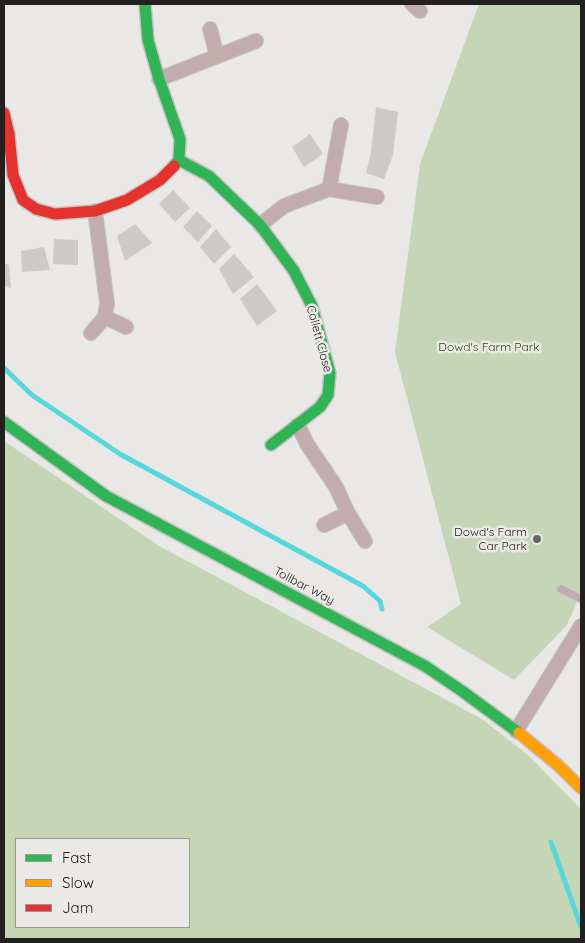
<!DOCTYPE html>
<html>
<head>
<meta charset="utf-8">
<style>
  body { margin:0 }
  #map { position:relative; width:585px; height:943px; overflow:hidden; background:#eae8e6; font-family:Quicksand,sans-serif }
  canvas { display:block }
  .frame { position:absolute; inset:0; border:5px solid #22211f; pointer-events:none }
  .legend { position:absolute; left:15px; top:838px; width:175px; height:90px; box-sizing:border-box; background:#ebe9e5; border:1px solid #9b9996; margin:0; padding:6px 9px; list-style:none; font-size:15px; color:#22211f }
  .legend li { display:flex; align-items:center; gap:10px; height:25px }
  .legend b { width:25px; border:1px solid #9b9996 }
</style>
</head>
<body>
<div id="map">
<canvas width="585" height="943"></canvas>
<div class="frame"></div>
<ul class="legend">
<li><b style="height:6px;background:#30b455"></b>Fast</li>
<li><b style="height:6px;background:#ff9f0a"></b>Slow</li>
<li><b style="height:6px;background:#e5322d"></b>Jam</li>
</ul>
</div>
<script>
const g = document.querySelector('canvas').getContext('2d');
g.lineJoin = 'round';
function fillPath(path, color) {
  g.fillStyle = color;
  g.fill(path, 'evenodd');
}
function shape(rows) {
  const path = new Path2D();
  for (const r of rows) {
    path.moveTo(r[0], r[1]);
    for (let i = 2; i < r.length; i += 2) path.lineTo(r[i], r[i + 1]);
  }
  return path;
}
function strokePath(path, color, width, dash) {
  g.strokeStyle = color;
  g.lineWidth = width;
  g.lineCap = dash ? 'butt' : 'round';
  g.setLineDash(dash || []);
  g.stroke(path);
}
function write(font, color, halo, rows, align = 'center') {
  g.font = font + ' Quicksand,sans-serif';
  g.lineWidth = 5;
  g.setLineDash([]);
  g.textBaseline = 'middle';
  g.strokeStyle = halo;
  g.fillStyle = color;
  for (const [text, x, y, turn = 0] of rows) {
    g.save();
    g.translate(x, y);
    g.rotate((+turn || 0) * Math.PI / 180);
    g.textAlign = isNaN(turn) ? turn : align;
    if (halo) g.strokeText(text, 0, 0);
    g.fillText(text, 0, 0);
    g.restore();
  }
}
fillPath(shape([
  [479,4,581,4,581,593,567,625,514,680,427,627,461,604,395,352,420,164],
  [4,441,161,547,482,719,528,755,581,809,581,939,4,939],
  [16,839,189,839,189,927,16,927]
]), '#c5d6b6');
strokePath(shape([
  [4,368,32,395,120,454,363,586,380,601,382,609],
  [551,842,581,927]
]), '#58d6de', 5);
fillPath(shape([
  [376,107,398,112,393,155,384,179,366,173,371,152],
  [310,134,323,154,304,167,292,147],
  [173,190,190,208,175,222,159,204],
  [197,211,212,226,198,242,183,227],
  [135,224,152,243,125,261,117,236],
  [216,229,231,247,214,264,200,247],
  [54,239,78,240,78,265,53,264],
  [44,247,50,270,22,272,21,251],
  [234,254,254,277,233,294,219,269],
  [4,263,9,265,11,288,4,286],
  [257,284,277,311,257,326,240,299]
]), '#cbcac8');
const lane = shape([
  [561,589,581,599]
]);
const street = shape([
  [412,4,420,11],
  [210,29,217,56],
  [159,79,256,41],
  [329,189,341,125],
  [260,225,284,206,329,189,377,197],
  [105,317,126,327],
  [91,333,105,317,107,303,95,211],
  [298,425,307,444,336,487,348,513,365,541],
  [324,525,348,513],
  [516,731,581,626]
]);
const fast = shape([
  [145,4,148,40,159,79,180,139,179,160,174,166],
  [179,160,209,176,260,225,294,271,312,306,330,373,328,395,320,407,271,445],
  [4,422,106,496,425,666,462,691,519,733]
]);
const slow = shape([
  [519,733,559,766,581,788]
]);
const jam = shape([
  [4,113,9,134,13,175,23,200,36,209,55,214,95,211,127,200,160,180,174,166]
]);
strokePath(lane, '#c5c4c3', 9);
strokePath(street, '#c5c4c3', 16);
strokePath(fast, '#c5c4c3', 14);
strokePath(slow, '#c5c4c3', 14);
strokePath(jam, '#c5c4c3', 14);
strokePath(lane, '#c2acad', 7);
strokePath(street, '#c2acad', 14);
strokePath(fast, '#30b455', 11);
strokePath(slow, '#ff9f0a', 11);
strokePath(jam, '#e5322d', 11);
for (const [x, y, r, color] of [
  [537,539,5,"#686765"]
]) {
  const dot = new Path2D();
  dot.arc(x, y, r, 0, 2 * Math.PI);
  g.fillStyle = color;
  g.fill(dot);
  strokePath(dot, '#ebe9e5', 2);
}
write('12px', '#22211f', '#ebe9e5', [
  ["Collett Close",319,339,75],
  ["Tollbar Way",304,586,28]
]);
write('12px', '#2c4909', '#ebe9e5', [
  ["Dowd's Farm Park",489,347]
]);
write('12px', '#22211f', '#ebe9e5', [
  ["Dowd's Farm",527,532],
  ["Car Park",527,546]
], 'right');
</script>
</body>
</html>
